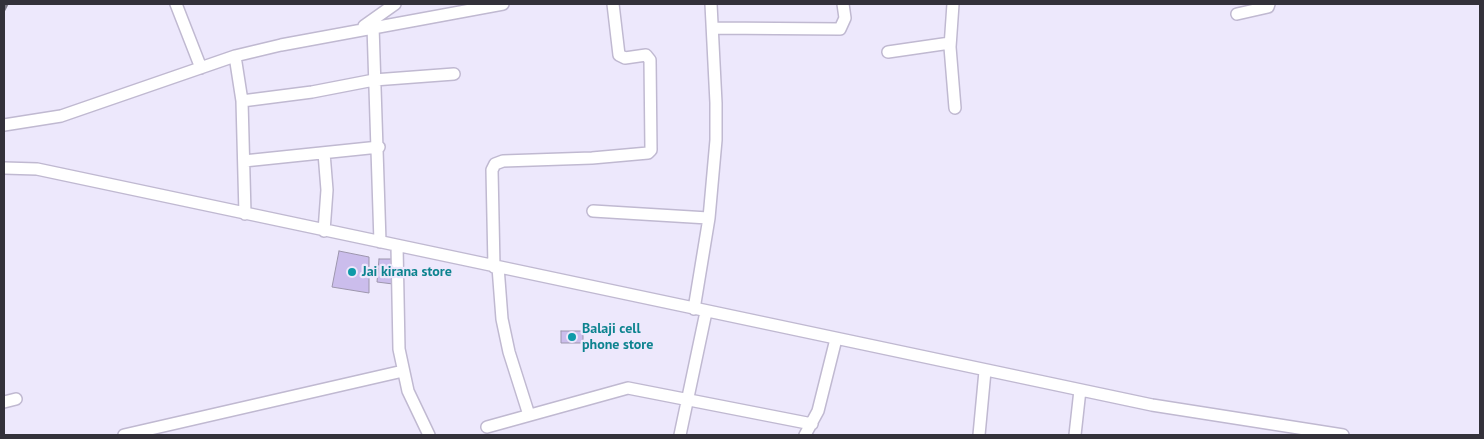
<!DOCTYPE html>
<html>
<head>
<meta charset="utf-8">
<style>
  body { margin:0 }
  #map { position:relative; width:1484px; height:439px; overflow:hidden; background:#ede8fc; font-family:"PT Sans",sans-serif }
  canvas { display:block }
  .frame { position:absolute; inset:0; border:5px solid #33313a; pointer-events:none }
</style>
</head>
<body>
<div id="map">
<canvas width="1484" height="439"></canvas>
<div class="frame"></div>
</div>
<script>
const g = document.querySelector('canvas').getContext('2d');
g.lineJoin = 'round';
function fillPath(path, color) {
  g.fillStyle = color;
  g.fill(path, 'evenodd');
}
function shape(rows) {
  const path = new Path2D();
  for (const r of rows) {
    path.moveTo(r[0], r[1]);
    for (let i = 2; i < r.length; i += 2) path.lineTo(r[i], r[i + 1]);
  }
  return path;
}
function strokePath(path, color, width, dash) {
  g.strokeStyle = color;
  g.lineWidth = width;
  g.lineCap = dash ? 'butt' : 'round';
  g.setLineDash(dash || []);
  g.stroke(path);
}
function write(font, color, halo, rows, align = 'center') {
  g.font = font + ' "PT Sans",sans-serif';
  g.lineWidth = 4.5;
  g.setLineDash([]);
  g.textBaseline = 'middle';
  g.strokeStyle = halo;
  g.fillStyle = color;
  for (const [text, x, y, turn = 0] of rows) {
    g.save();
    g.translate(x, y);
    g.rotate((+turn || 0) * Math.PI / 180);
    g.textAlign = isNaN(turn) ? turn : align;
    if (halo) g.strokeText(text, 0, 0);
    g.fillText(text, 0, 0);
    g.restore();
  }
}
const building = shape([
  [339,251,369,257,369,293,332,287,339,251],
  [379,259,393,259,393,284,377,282,379,259],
  [561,331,583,331,583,343,561,343,561,331]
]);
fillPath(building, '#cbbdec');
strokePath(building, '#9d96ad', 1);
const minor = shape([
  [176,4,201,68],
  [953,4,950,47,955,108],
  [1237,14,1268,7,1269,4],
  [364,26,395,4],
  [373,26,380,242],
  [713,28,840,29,845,18,843,4],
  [888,52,950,43],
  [235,56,242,101,245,214],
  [242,101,312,92,374,80,454,74],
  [4,125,61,116,235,56,281,45,503,4],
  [324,153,327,190,324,231],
  [244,161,379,147],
  [4,168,37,169,1152,405,1343,435],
  [593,211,708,218],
  [397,246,399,349,408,391,429,435],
  [494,267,492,170,495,164,503,161,592,158,648,153,651,150,650,60,646,55,625,58,619,55,613,4],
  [498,267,502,319,509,352,529,415],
  [694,309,709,218,716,140,716,103,711,4],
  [4,402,16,399],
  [487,427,628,388,812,424],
  [124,435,403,371],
  [680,435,706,312],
  [805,435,818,411,836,339],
  [979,435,985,371],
  [1075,435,1080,390]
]);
strokePath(minor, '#c0b9d1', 14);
strokePath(minor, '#fff', 11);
strokePath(shape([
  [4,10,7,4]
]), '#7a7784', 3, [9, 9]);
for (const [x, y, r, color] of [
  [352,272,5,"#0f9aa8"],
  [572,337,5,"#0f9aa8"]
]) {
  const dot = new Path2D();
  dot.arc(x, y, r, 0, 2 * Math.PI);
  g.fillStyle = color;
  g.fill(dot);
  strokePath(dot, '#ede8fc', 2);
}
write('bold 14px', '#0d838f', '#ede8fc', [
  ["Jai kirana store",362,272],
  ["Balaji cell",582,329],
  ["phone store",582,345]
], 'left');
</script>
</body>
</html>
